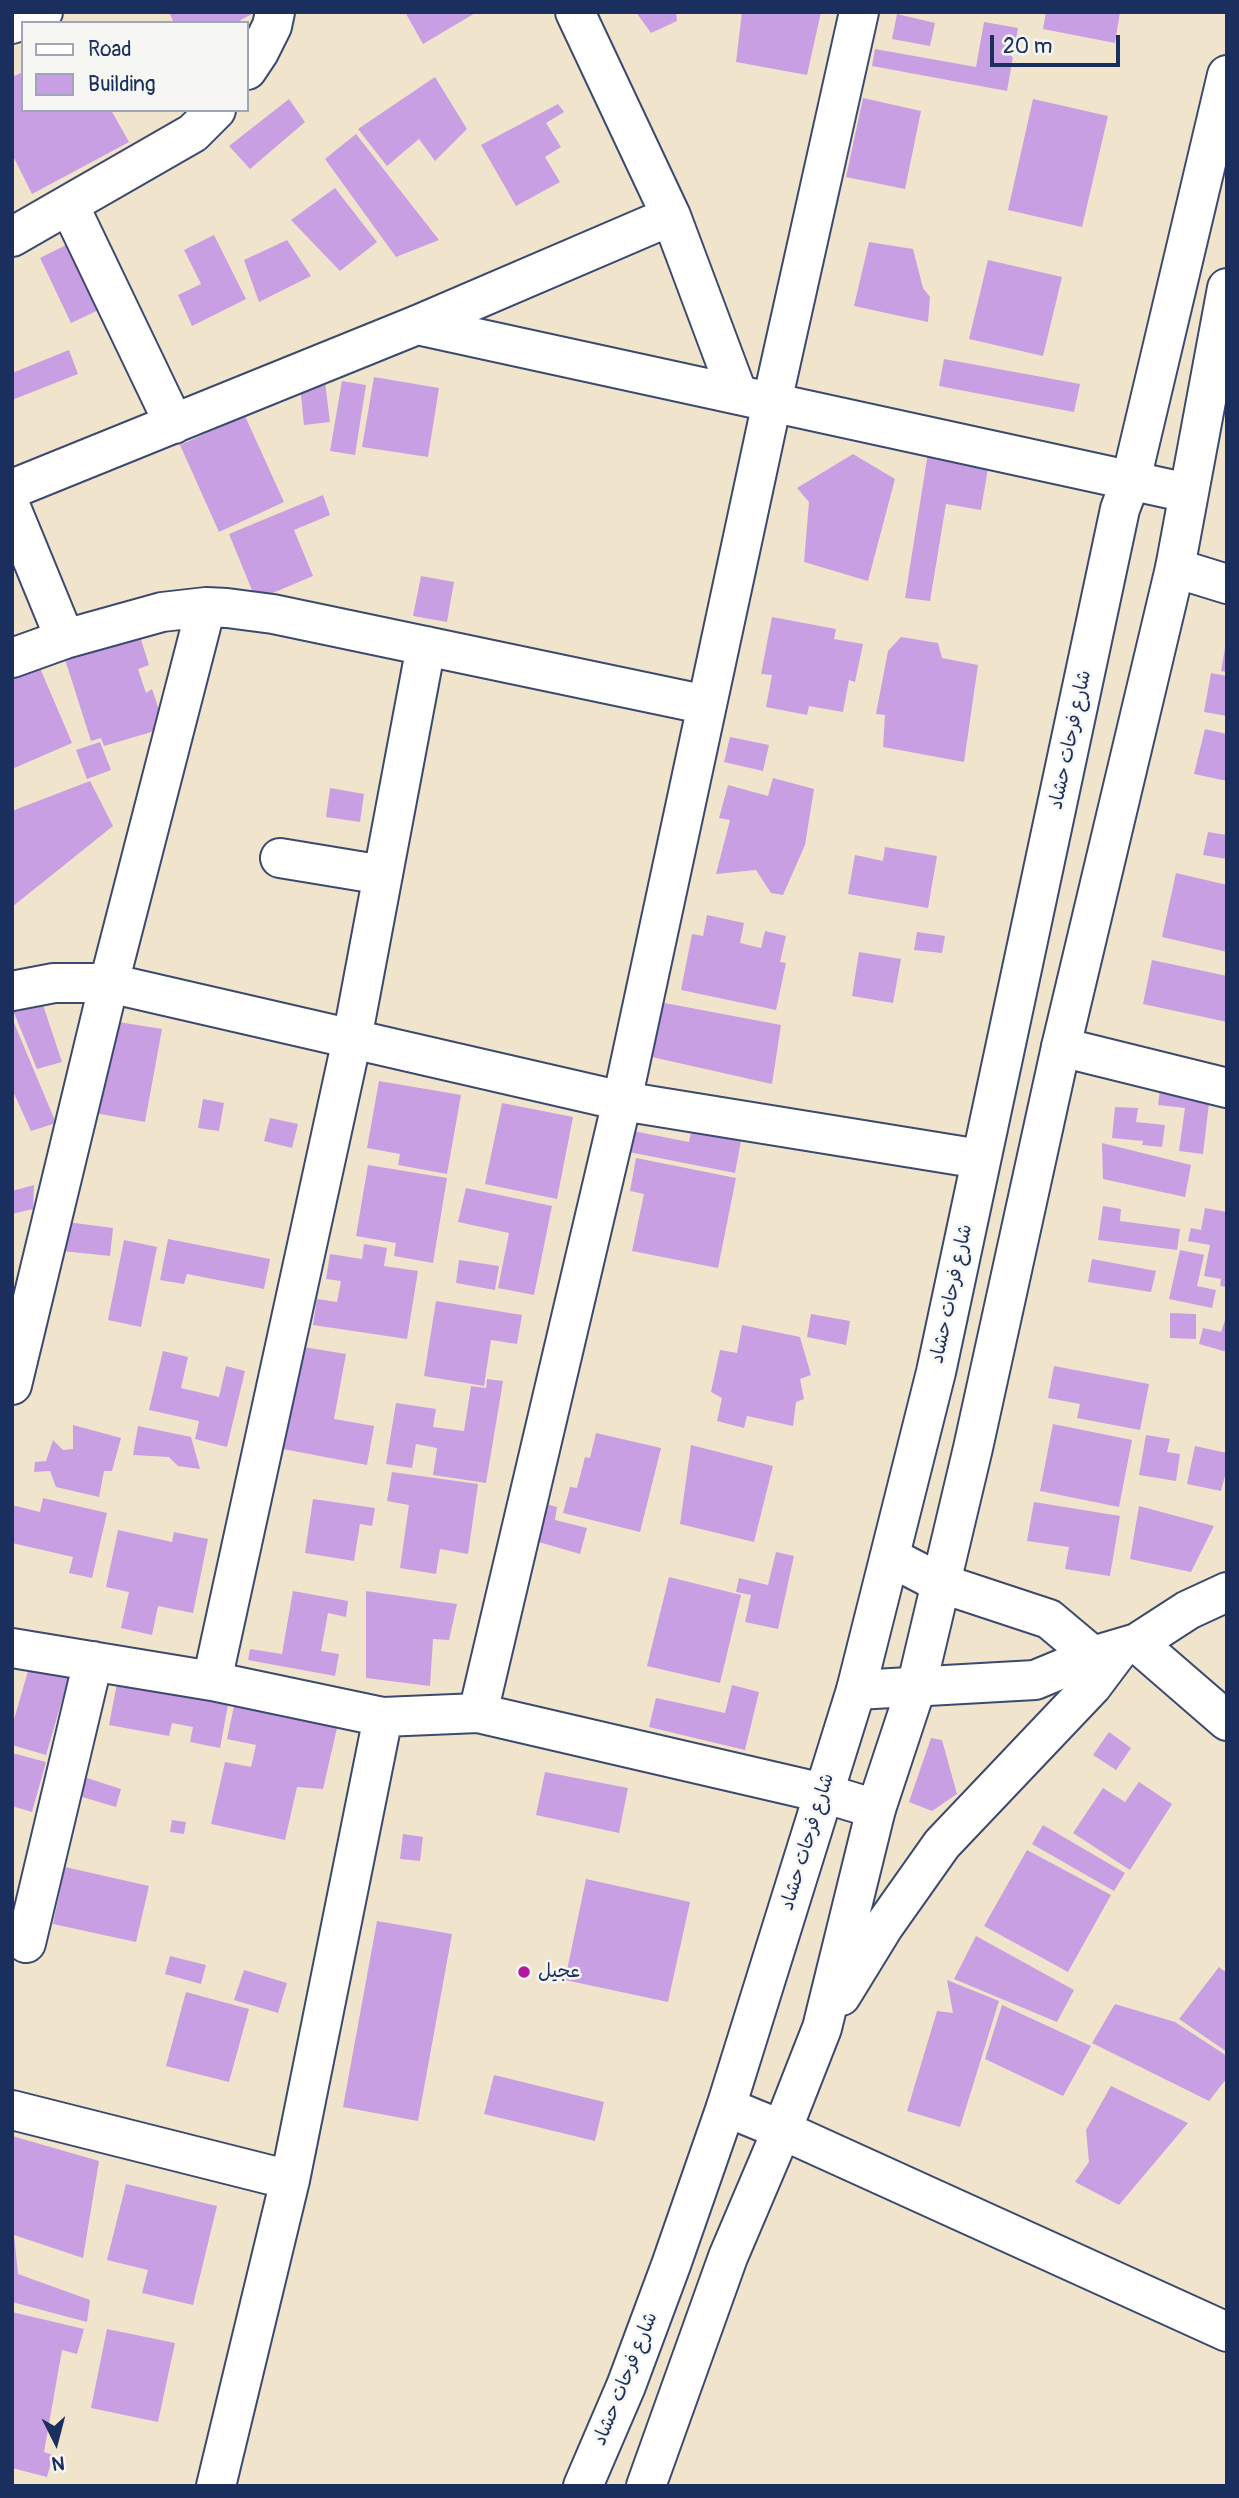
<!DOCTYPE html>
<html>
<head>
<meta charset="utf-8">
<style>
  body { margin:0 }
  #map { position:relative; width:1239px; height:2498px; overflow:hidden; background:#f1e4cc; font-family:Pangolin,sans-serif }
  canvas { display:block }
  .frame { position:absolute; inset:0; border:14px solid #1b2f5e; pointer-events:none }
  .legend { position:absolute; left:21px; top:21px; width:228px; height:91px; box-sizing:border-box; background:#f6f6f2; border:2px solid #9ea6b7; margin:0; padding:9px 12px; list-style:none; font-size:21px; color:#1b2f5e }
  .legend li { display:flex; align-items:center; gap:14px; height:35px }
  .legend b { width:35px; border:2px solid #9ea6b7 }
  .north { position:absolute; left:21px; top:2407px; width:70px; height:70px; -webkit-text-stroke:5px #f6f6f2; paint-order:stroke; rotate:174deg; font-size:19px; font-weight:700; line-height:28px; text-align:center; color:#1b2f5e }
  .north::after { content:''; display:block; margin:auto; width:24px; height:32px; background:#1b2f5e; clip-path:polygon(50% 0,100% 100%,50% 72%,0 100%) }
  .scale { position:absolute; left:990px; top:35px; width:130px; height:32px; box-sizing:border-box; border:4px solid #1b2f5e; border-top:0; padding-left:9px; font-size:21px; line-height:24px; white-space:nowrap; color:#1b2f5e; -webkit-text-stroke:5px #f6f6f2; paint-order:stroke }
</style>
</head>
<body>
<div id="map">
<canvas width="1239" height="2498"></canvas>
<div class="frame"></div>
<ul class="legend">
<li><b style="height:9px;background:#fff"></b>Road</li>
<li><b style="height:19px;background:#c99fe3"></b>Building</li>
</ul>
<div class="north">N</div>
<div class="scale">20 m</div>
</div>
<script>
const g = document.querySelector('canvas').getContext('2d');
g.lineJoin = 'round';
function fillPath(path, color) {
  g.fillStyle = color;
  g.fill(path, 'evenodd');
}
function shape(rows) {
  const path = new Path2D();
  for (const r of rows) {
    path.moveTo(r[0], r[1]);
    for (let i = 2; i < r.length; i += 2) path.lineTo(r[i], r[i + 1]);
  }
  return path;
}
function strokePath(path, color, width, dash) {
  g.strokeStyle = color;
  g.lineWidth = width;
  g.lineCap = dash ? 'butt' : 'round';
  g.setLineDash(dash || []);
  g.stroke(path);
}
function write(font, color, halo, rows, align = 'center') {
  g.font = font + ' Pangolin,"Playpen Sans Arabic",sans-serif';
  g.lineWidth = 5;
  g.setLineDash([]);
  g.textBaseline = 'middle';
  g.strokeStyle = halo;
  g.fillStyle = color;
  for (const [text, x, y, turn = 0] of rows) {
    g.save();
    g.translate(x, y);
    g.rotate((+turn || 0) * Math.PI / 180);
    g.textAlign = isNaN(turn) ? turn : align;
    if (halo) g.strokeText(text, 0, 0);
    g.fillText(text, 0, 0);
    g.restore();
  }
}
fillPath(shape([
  [169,12,255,12,236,23,174,23],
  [405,12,477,12,423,44],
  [636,12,676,12,677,21,651,33],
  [742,12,821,12,807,75,736,62],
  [1046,12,1120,12,1115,43,1043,29],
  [897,14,935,23,930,46,892,39],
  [984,22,1018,28,1007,91,872,66,875,49,976,67],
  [23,72,23,110,111,110,129,142,32,194,12,154,12,77],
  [435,77,467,129,435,161,419,139,387,166,358,129],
  [863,98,921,111,905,189,846,177],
  [289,99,305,122,250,169,229,146],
  [1033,99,1108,116,1082,227,1008,210],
  [558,104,564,112,546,123,561,147,545,157,560,182,516,206,481,145],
  [356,134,439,240,396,257,325,159],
  [335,188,377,242,340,271,291,220],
  [214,235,246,299,192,326,178,295,201,284,184,250],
  [76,240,107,306,71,323,40,258],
  [287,240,311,276,259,302,244,260],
  [869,242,913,249,923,288,930,297,928,322,854,306],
  [988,260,1062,277,1043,356,969,339],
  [69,350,78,374,12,400,12,373],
  [944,359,1080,384,1074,412,939,386],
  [324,374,330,422,304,425,299,376],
  [374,377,439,388,428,457,362,447],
  [342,381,366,385,355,455,330,451],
  [245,416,284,502,219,532,180,445],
  [930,440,991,450,981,510,946,504,930,601,905,598],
  [853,454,895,479,868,581,804,562,809,502,797,488],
  [323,495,330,515,294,530,313,576,256,600,229,534],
  [421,576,454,582,447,622,413,616],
  [772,617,836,629,834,639,863,644,855,682,849,680,843,712,809,706,807,715,766,707,772,675,761,674],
  [138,630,149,665,138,669,146,693,152,689,165,728,104,746,101,738,91,741,63,653],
  [901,637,938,643,942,658,978,665,964,762,883,747,885,715,876,714,888,651],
  [1225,648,1227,648,1227,672,1221,671],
  [40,668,72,743,12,769,12,680],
  [1211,673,1227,676,1227,716,1204,712],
  [1205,729,1227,734,1227,781,1194,774],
  [730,737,769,745,763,771,724,762],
  [100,742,111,770,87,779,76,750],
  [773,778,814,789,805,845,783,895,771,893,756,870,716,874,730,820,719,818,728,785,768,796],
  [90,781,113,826,12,907,12,811],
  [330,788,364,794,360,822,326,817],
  [1208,832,1227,835,1227,859,1203,855],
  [885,847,937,856,928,908,848,894,855,855,883,861],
  [1176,873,1227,885,1227,952,1162,937],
  [707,915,744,923,740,943,761,948,765,931,786,936,780,962,786,963,776,1010,681,990,692,934,703,936],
  [917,932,945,936,942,953,914,950],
  [859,952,901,959,893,1003,852,996],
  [1152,960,1227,976,1227,1022,1143,1004],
  [38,990,62,1062,37,1069,12,1008],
  [654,1001,781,1025,772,1084,643,1055],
  [12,1018,56,1123,31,1131,12,1089],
  [112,1021,162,1029,145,1122,95,1113],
  [379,1081,461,1095,447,1174,398,1165,400,1154,367,1148],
  [1160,1090,1210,1095,1203,1154,1179,1151,1185,1108,1158,1105],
  [203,1099,224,1103,219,1131,198,1128],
  [502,1103,573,1117,557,1199,485,1184],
  [1115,1107,1138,1108,1136,1122,1165,1125,1162,1147,1142,1145,1143,1141,1112,1138],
  [270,1118,298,1124,292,1148,264,1141],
  [633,1131,689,1142,691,1132,741,1141,735,1173,629,1152],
  [1102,1143,1191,1165,1185,1197,1103,1179],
  [636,1158,736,1178,718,1268,632,1251,644,1194,630,1191],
  [368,1165,447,1178,433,1263,394,1256,396,1243,356,1236],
  [34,1185,33,1209,12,1214,12,1191],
  [466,1188,552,1206,534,1295,498,1288,509,1233,458,1222],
  [1103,1206,1121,1209,1120,1221,1180,1229,1177,1250,1098,1240],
  [1205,1208,1227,1212,1227,1287,1220,1286,1221,1279,1204,1276,1210,1245,1188,1241,1191,1228,1201,1230],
  [67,1222,113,1228,110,1256,62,1251],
  [168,1239,270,1259,264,1289,187,1274,184,1284,160,1280],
  [124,1240,157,1247,141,1327,108,1320],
  [364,1244,387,1248,384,1266,418,1271,407,1339,313,1325,317,1299,337,1302,341,1281,326,1279,330,1254,362,1259],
  [1180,1250,1204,1255,1197,1286,1216,1290,1212,1308,1169,1299],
  [1092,1259,1156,1271,1151,1292,1088,1282],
  [459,1260,499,1266,495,1290,456,1283],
  [436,1301,522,1315,517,1344,491,1340,484,1386,424,1376],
  [1170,1313,1196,1314,1196,1339,1170,1338],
  [811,1314,850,1321,846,1345,807,1337],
  [1227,1314,1227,1352,1199,1344,1203,1328,1221,1332],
  [742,1325,800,1337,811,1375,800,1379,804,1399,796,1402,793,1426,747,1416,744,1428,717,1421,722,1398,711,1392,720,1350,737,1353],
  [303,1347,346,1354,334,1419,374,1426,367,1465,283,1449],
  [163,1351,188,1357,181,1388,219,1397,226,1366,245,1371,227,1447,195,1439,199,1421,149,1410],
  [1054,1366,1149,1384,1140,1430,1077,1418,1080,1404,1048,1398],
  [487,1379,503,1381,486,1483,433,1475,437,1448,416,1444,412,1468,386,1464,396,1403,436,1409,433,1427,464,1431,471,1386,486,1388],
  [1053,1424,1132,1440,1119,1507,1040,1491],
  [73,1425,121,1438,112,1471,104,1471,99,1497,56,1487,50,1471,34,1472,35,1462,46,1461,53,1440,63,1450,73,1449],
  [138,1426,191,1437,200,1469,178,1466,169,1457,133,1455],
  [596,1433,661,1448,640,1532,563,1513,570,1487,577,1488,585,1457,590,1458],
  [1146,1435,1170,1439,1167,1452,1180,1454,1176,1481,1139,1475],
  [691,1445,773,1466,754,1542,680,1524],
  [1195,1446,1227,1453,1227,1468,1221,1491,1187,1484],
  [392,1472,478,1484,468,1554,440,1549,436,1574,400,1568,409,1505,387,1501],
  [43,1498,107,1513,92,1578,69,1573,73,1557,12,1543,12,1505,40,1512],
  [313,1499,375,1508,372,1526,360,1524,354,1561,305,1553],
  [1034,1502,1120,1516,1110,1576,1065,1569,1069,1547,1027,1541],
  [542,1503,557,1507,555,1520,587,1528,580,1554,532,1540],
  [1139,1506,1214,1526,1191,1572,1130,1559],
  [118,1530,172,1542,174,1532,208,1539,193,1613,158,1606,152,1635,121,1628,129,1592,106,1587],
  [776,1552,794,1556,778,1629,745,1622,751,1595,736,1592,739,1578,768,1585],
  [669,1577,741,1595,720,1683,647,1666],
  [293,1591,348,1601,346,1617,328,1613,321,1651,339,1654,335,1676,248,1660,250,1649,282,1654],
  [366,1591,457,1604,449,1640,433,1639,430,1686,366,1678],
  [31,1661,70,1673,46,1755,12,1745,12,1726],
  [118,1678,229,1699,220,1748,190,1742,193,1727,172,1723,169,1736,109,1725],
  [732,1685,759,1692,745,1750,649,1727,656,1698,725,1713],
  [234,1706,337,1728,323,1789,297,1787,285,1840,211,1824,225,1762,251,1767,256,1745,227,1739],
  [1109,1732,1131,1748,1116,1770,1093,1755],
  [931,1738,942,1740,957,1794,932,1811,909,1802],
  [12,1753,46,1762,32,1812,12,1806],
  [545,1772,628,1788,619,1833,536,1815],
  [84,1777,121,1789,116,1807,79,1796],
  [1139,1782,1172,1804,1130,1870,1073,1833,1103,1788,1125,1802],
  [172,1820,186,1822,184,1834,170,1832],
  [1043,1825,1125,1873,1114,1891,1032,1844],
  [403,1834,423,1837,420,1861,400,1859],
  [1027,1850,1111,1895,1068,1972,984,1926],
  [65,1867,149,1886,136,1942,53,1924],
  [586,1879,690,1902,668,2002,565,1980],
  [377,1921,452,1934,418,2121,343,2107],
  [976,1936,1074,1990,1057,2022,954,1979],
  [170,1956,206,1965,201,1984,165,1974],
  [1219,1967,1227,1973,1227,2052,1179,2019],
  [244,1970,287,1983,278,2013,234,2000],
  [947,1980,999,2001,960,2127,907,2111,937,2011,953,2013],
  [186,1992,249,2009,229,2082,166,2066],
  [1115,2004,1175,2022,1227,2056,1227,2078,1209,2101,1092,2043],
  [1002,2005,1091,2046,1063,2096,985,2059],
  [494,2075,604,2102,595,2141,484,2114],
  [1111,2086,1188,2123,1119,2205,1075,2182,1089,2162,1086,2130],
  [12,2136,99,2161,83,2258,14,2235,18,2274,90,2300,87,2322,12,2302],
  [126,2184,217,2206,193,2305,142,2293,148,2270,107,2260],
  [12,2312,84,2329,77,2354,62,2350,44,2452,53,2455,47,2477,12,2468],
  [107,2329,175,2343,158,2422,91,2408]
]), '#c99fe3');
const minor = shape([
  [575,12,671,216,738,395],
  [12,24,43,12],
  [247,70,259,52,272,26,275,12],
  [69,205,174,424],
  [12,237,193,133,216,110],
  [417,325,1188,493],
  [12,489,417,325,671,216],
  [12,510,65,639],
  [1175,568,1227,584],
  [12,658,65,639,162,612,206,607,227,608,273,614,707,705],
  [280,858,383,875],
  [12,991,54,983,109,983,622,1101,980,1159],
  [1061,1047,1227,1088],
  [12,1385,109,983,206,607],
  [890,1557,940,1583,1049,1619,1093,1656],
  [1137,1643,1227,1721],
  [12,1648,212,1681,383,1717,478,1713,823,1793,876,1809],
  [212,1681,352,1039,426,646],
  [856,1690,1035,1680,1093,1656,1137,1643,1188,1610,1227,1592],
  [478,1713,622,1101,772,402,859,12],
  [26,1943,93,1661],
  [726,2107,782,2130,1227,2332],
  [12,2110,290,2180],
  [216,2486,290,2180,383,1717]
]);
const major = shape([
  [841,1996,884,1926,942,1844,1092,1686,1119,1650],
  [583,2486,626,2386,671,2265,726,2107,856,1690,936,1372,1120,509,1131,480,1227,75],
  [646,2486,728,2257,782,2130,822,2028,876,1809,916,1688,973,1448,1061,1047,1175,568,1227,288]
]);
strokePath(minor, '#3b4a6e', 42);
strokePath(major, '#3b4a6e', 42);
strokePath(minor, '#fff', 38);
strokePath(major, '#fff', 38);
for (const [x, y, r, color] of [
  [524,1972,7,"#b5179e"]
]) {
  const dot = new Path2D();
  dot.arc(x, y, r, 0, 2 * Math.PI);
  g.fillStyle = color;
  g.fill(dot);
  strokePath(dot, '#f6f6f2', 2.5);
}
write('19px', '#1b2f5e', '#f6f6f2', [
  ["شارع فرحات حشاد",1071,740,-78],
  ["شارع فرحات حشاد",952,1294,-78],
  ["شارع فرحات حشاد",808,1842,-73],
  ["شارع فرحات حشاد",626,2379,-68]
]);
write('19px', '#1b2f5e', '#f6f6f2', [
  ["عجيل",538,1972]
], 'left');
</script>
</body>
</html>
